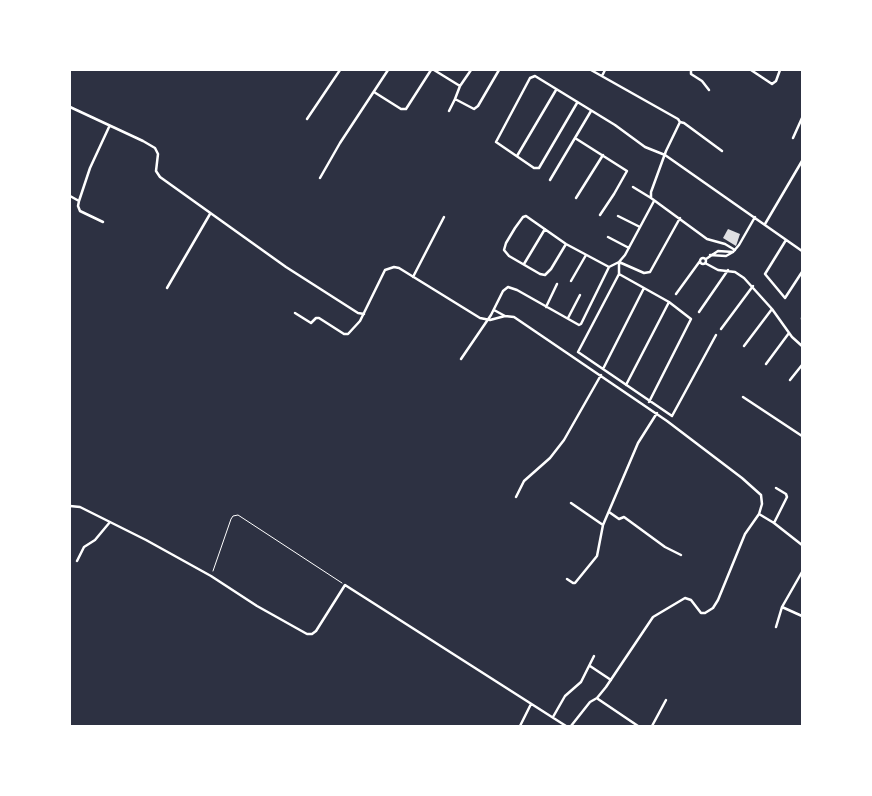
<!DOCTYPE html>
<html>
<head>
<meta charset="utf-8">
<style>
  body { margin:0 }
  #map { position:relative; width:872px; height:796px; overflow:hidden; background:#2d3142; font-family:"Alegreya Sans",sans-serif }
  canvas { display:block }
  .frame { position:absolute; inset:0; border:71px solid #fff; pointer-events:none }
</style>
</head>
<body>
<div id="map">
<canvas width="872" height="796"></canvas>
<div class="frame"></div>
</div>
<script>
const g = document.querySelector('canvas').getContext('2d');
g.lineJoin = 'round';
function fillPath(path, color) {
  g.fillStyle = color;
  g.fill(path, 'evenodd');
}
function shape(rows) {
  const path = new Path2D();
  for (const r of rows) {
    if (r.length === 3) {
      path.moveTo(r[0] + r[2], r[1]);
      path.arc(r[0], r[1], r[2], 0, 2 * Math.PI);
      continue;
    }
    path.moveTo(r[0], r[1]);
    for (let i = 2; i < r.length; i += 2) path.lineTo(r[i], r[i + 1]);
  }
  return path;
}
function strokePath(path, color, width, dash) {
  g.strokeStyle = color;
  g.lineWidth = width;
  g.lineCap = dash ? 'butt' : 'round';
  g.setLineDash(dash || []);
  g.stroke(path);
}
fillPath(shape([
  [728,229,740,234,736,246,723,238]
]), '#e0e0e3');
strokePath(shape([
  [213,571,231,519,233,516,238,515,342,583]
]), '#fff', 1);
strokePath(shape([
  [434,70,460,86],
  [471,70,460,86,455,99,474,109,478,106,499,70],
  [591,70,678,119,680,122,666,151,651,192,651,198,707,239,725,244,735,250],
  [691,70,691,74,702,81,709,90],
  [751,70,772,84,776,81,780,70],
  [602,76,605,70],
  [374,92,401,109,406,109,431,70],
  [577,103,539,168,534,168,496,142,530,78,535,76,615,125,645,147,665,155,802,251],
  [70,107,143,141,155,148,158,154,156,171,160,177,286,267,358,313,364,314],
  [449,111,455,99],
  [307,119,340,70],
  [680,122,684,123,722,151],
  [575,138,627,171,614,194,600,215],
  [793,138,802,118],
  [517,156,556,90],
  [320,178,340,143,388,70],
  [550,180,591,111],
  [633,187,651,198],
  [70,196,79,201,90,168,109,127],
  [576,198,603,155],
  [79,201,78,206,80,211,103,222],
  [618,216,640,227],
  [680,218,650,272,644,273,619,262,619,274,578,352,672,416,716,335],
  [765,224,802,161],
  [608,237,629,248],
  [786,240,765,274,785,298,802,272],
  [566,244,551,269,545,275,540,274,509,256,504,250,506,243,515,228,523,217,526,216,566,244,609,267],
  [710,255,726,256,733,252,739,245,755,217],
  [703,261,3],
  [706,259,718,251,733,252],
  [705,263,718,270,735,272,744,278,772,309,792,337,802,346],
  [524,264,545,229],
  [619,274,669,302,691,319,649,402],
  [413,277,444,217],
  [571,281,586,255],
  [167,288,210,214],
  [676,294,700,261],
  [546,307,557,284],
  [494,310,505,316],
  [699,312,728,270],
  [295,313,311,323,316,318,319,318,344,334,348,334,360,321,385,270,394,267,399,268,480,318,490,320,505,316,514,317,667,421,742,478,761,495,762,504,759,514,745,534,718,600,713,608,705,613,701,613,691,600,685,598,653,617,606,687,597,698,590,702,571,726],
  [568,318,580,295],
  [802,318,802,319],
  [721,329,753,286],
  [744,346,772,309],
  [461,359,491,315,503,291,508,287,517,290,579,325,581,324,609,267,619,262,625,255,654,201],
  [766,364,789,333],
  [603,369,644,288],
  [790,380,802,365],
  [626,385,669,302],
  [743,397,802,436],
  [516,497,524,481,550,458,564,440,601,375],
  [571,503,603,525],
  [70,506,80,507,146,540,211,576,257,606,307,634,312,634,316,631,345,585,566,726],
  [609,512,619,519,624,517,665,547,681,555],
  [759,514,774,523,802,545],
  [774,523,787,497,786,494,776,488],
  [77,561,84,547,95,540,110,522],
  [567,579,573,583,575,583,597,556,603,525,638,443,657,413],
  [782,607,802,616],
  [776,627,782,607,802,572],
  [590,666,611,680],
  [598,699,638,726],
  [553,717,565,696,581,682,594,656],
  [520,726,531,704],
  [652,726,666,700]
]), '#fff', 2.5);
</script>
</body>
</html>
